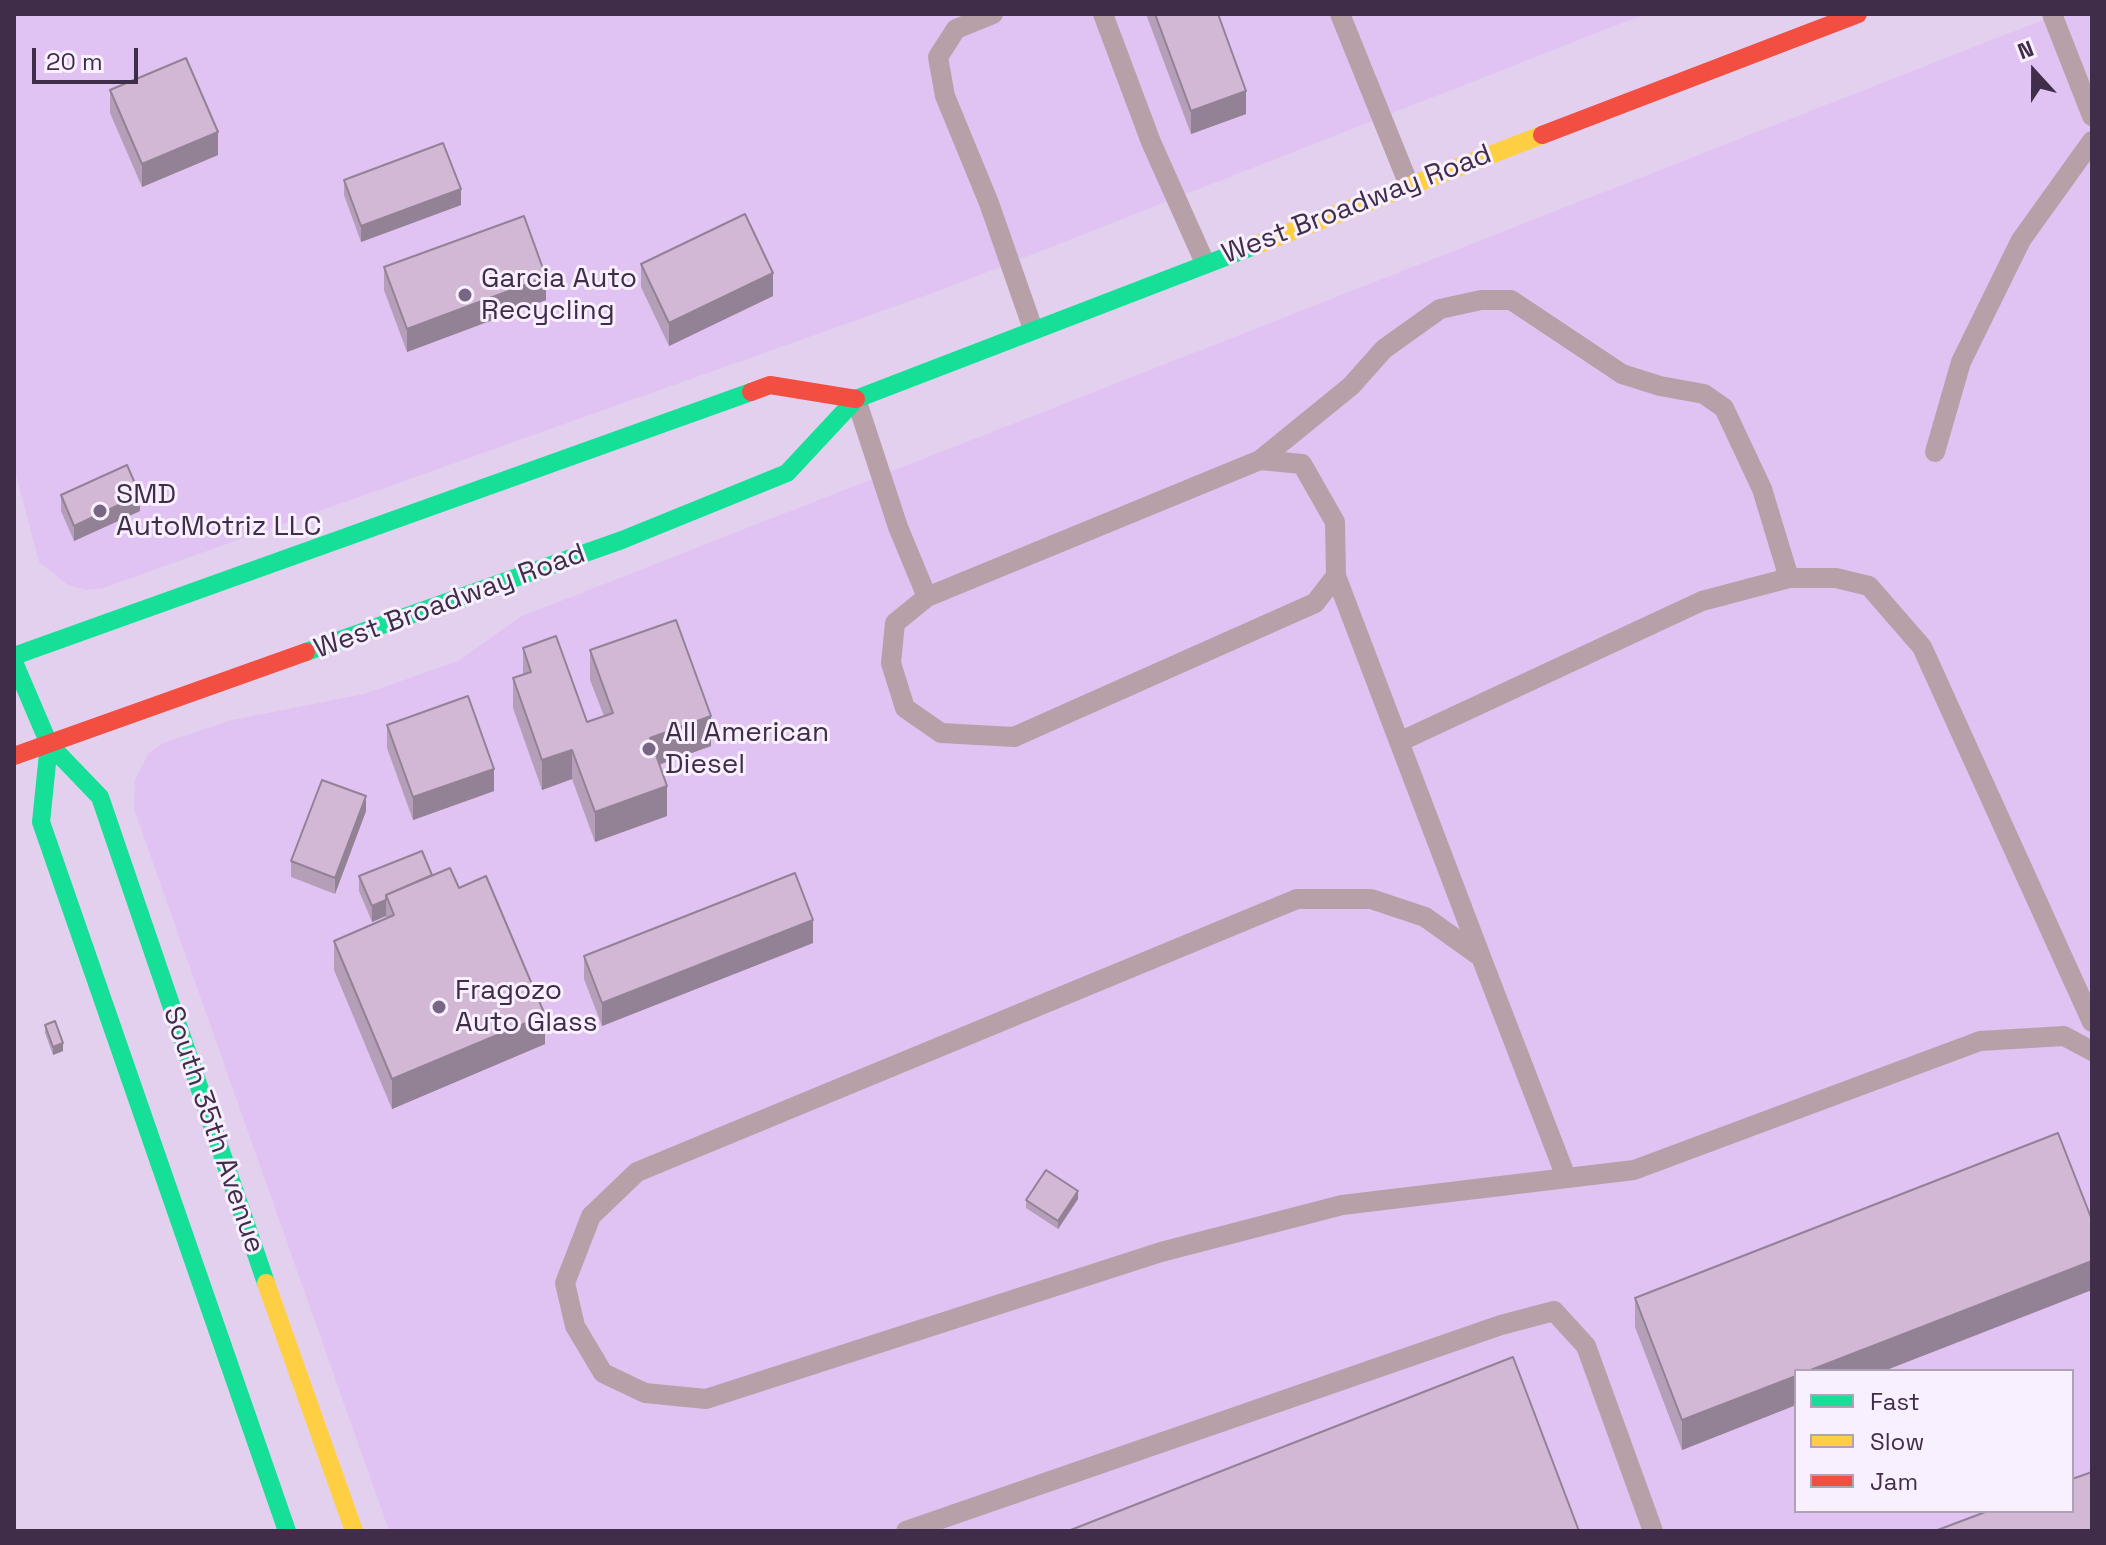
<!DOCTYPE html>
<html>
<head>
<meta charset="utf-8">
<style>
  body { margin:0 }
  #map { position:relative; width:2106px; height:1545px; overflow:hidden; background:#e3d0ef; font-family:"Space Grotesk",sans-serif }
  canvas { display:block }
  .frame { position:absolute; inset:0; border:16px solid #3f2d4a; pointer-events:none }
  .legend { position:absolute; left:1794px; top:1369px; width:280px; height:144px; box-sizing:border-box; background:#f8f0fe; border:2px solid #aea2b6; margin:0; padding:10px 14px; list-style:none; font-size:24px; color:#3f2d4a }
  .legend li { display:flex; align-items:center; gap:16px; height:40px }
  .legend b { width:40px; border:2px solid #aea2b6 }
  .north { position:absolute; left:1994px; top:32px; width:80px; height:80px; -webkit-text-stroke:6px #f8f0fe; paint-order:stroke; rotate:339deg; font-size:22px; font-weight:700; line-height:32px; text-align:center; color:#3f2d4a }
  .north::after { content:''; display:block; margin:auto; width:28px; height:36px; background:#3f2d4a; clip-path:polygon(50% 0,100% 100%,50% 72%,0 100%) }
  .scale { position:absolute; left:32px; top:48px; width:106px; height:36px; box-sizing:border-box; border:4px solid #3f2d4a; border-top:0; padding-left:10px; font-size:24px; line-height:28px; white-space:nowrap; color:#3f2d4a; -webkit-text-stroke:6px #f8f0fe; paint-order:stroke }
</style>
</head>
<body>
<div id="map">
<canvas width="2106" height="1545"></canvas>
<div class="frame"></div>
<ul class="legend">
<li><b style="height:10px;background:#16e098"></b>Fast</li>
<li><b style="height:10px;background:#ffcf43"></b>Slow</li>
<li><b style="height:10px;background:#f24e42"></b>Jam</li>
</ul>
<div class="north">N</div>
<div class="scale">20 m</div>
</div>
<script>
const g = document.querySelector('canvas').getContext('2d');
g.lineJoin = 'round';
function fillPath(path, color) {
  g.fillStyle = color;
  g.fill(path, 'evenodd');
}
function shape(rows) {
  const path = new Path2D();
  for (const r of rows) {
    path.moveTo(r[0], r[1]);
    for (let i = 2; i < r.length; i += 2) path.lineTo(r[i], r[i + 1]);
  }
  return path;
}
function strokePath(path, color, width, dash) {
  g.strokeStyle = color;
  g.lineWidth = width;
  g.lineCap = dash ? 'butt' : 'round';
  g.setLineDash(dash || []);
  g.stroke(path);
}
function write(font, color, halo, rows, align = 'center') {
  g.font = font + ' "Space Grotesk",sans-serif';
  g.lineWidth = 6;
  g.setLineDash([]);
  g.textBaseline = 'middle';
  g.strokeStyle = halo;
  g.fillStyle = color;
  for (const [text, x, y, turn = 0] of rows) {
    g.save();
    g.translate(x, y);
    g.rotate((+turn || 0) * Math.PI / 180);
    g.textAlign = isNaN(turn) ? turn : align;
    if (halo) g.strokeText(text, 0, 0);
    g.fillText(text, 0, 0);
    g.restore();
  }
}
fillPath(shape([
  [14,14,1645,14,944,289,103,588,87,590,68,585,39,562,14,467],
  [2058,14,2092,14,2092,1531,389,1531,134,809,135,779,149,753,163,743,232,720,364,694,458,661,520,617],
  [1796,1371,2072,1371,2072,1511,1796,1511]
]), '#e0c3f3');
strokePath(shape([
  [993,14,956,29,938,57,945,96,989,203,1033,329],
  [1103,14,1151,142,1205,263],
  [1340,14,1409,185],
  [2052,14,2092,116],
  [856,399,898,527,927,597,895,623,891,663,905,708,941,733,1014,737,1315,603,1336,576,1335,522,1302,464,1260,460,927,597],
  [1935,452,1961,362,2021,240,2092,141],
  [1260,460,1351,386,1384,349,1440,309,1481,300,1511,300,1622,374,1660,386,1704,394,1724,408,1762,489,1789,578],
  [1336,576,1481,957],
  [1399,742,1702,601,1789,578,1836,578,1869,586,1922,647,2092,1022],
  [1566,1177,1481,957,1425,917,1371,899,1297,899,637,1172,591,1216,565,1283,575,1326,603,1373,645,1393,706,1399,1161,1252,1342,1205,1634,1170,1980,1041,2064,1036,2092,1051],
  [906,1531,1501,1325,1554,1311,1586,1346,1653,1531]
]), '#b8a0a8', 20);
strokePath(shape([
  [306,652,622,540,787,473,856,399,1254,246],
  [14,656,751,392],
  [14,662,49,744,100,797,266,1283],
  [49,744,41,822,287,1531]
]), '#16e098', 18);
strokePath(shape([
  [1254,246,1542,135],
  [266,1283,354,1531]
]), '#ffcf43', 18);
strokePath(shape([
  [1542,135,1858,14],
  [751,392,770,385,856,399],
  [14,756,306,652]
]), '#f24e42', 18);
fillPath(shape([
  [1146,14,1218,14,1246,114,1191,134],
  [110,90,218,155,142,187,110,113],
  [344,180,461,205,361,242,344,195],
  [641,264,773,296,669,346,641,287],
  [384,267,546,300,407,352,384,290],
  [61,495,140,511,74,541,61,511],
  [523,648,587,722,604,716,590,680,590,650,711,746,660,764,667,816,595,842,572,779,542,790,513,708,513,678,523,675],
  [387,725,494,791,413,820,387,748],
  [366,811,335,894,291,877,291,861],
  [432,875,459,888,545,1044,392,1109,334,970,334,941,386,918,386,916,372,922,359,891,359,876],
  [813,943,602,1026,584,979,584,956],
  [45,1025,63,1051,53,1055,45,1033],
  [1078,1199,1058,1229,1026,1208,1026,1200],
  [1635,1298,1796,1371,1796,1405,1682,1450,1635,1327]
]), '#b59eb7');
fillPath(shape([
  [1246,91,1246,114,1191,134,1191,111],
  [218,132,218,155,142,187,142,164],
  [461,189,461,205,361,242,361,226],
  [773,273,773,296,669,346,669,323],
  [546,277,546,300,407,352,407,329],
  [140,495,140,511,74,541,74,526],
  [711,716,711,746,650,768,650,738],
  [572,750,572,779,542,790,542,760],
  [494,769,494,791,413,820,413,797],
  [667,786,667,816,595,842,595,812],
  [366,796,366,811,335,894,335,878],
  [386,900,386,916,372,922,372,906],
  [813,920,813,943,602,1026,602,1003],
  [545,1015,545,1044,392,1109,392,1079],
  [63,1043,63,1051,53,1055,53,1047],
  [1078,1191,1078,1199,1058,1229,1058,1221],
  [2092,1261,2092,1290,1884,1371,1808,1371],
  [1796,1376,1796,1405,1682,1450,1682,1420]
]), '#938195');
const building = shape([
  [1155,14,1218,14,1246,91,1191,111,1155,14],
  [186,58,218,132,142,164,110,90,186,58],
  [443,143,461,189,361,226,344,180,443,143],
  [745,214,773,273,669,323,641,264,745,214],
  [524,216,546,277,407,329,384,267,524,216],
  [127,465,140,495,74,526,61,495,127,465],
  [676,620,711,716,650,738,667,786,595,812,572,750,542,760,513,678,531,672,523,648,556,636,587,722,613,713,590,650,676,620],
  [468,696,494,769,413,797,387,725,468,696],
  [322,780,366,796,335,878,291,861,322,780],
  [422,851,432,875,386,895,386,900,372,906,359,876,422,851],
  [450,868,459,888,486,876,545,1015,392,1079,334,941,394,915,386,895,450,868],
  [795,873,813,920,602,1003,584,956,795,873],
  [55,1021,63,1043,53,1047,45,1025,55,1021],
  [2058,1133,2092,1220,2092,1261,1808,1371,1796,1371,1796,1376,1682,1420,1635,1298,2058,1133],
  [1046,1170,1078,1191,1058,1221,1026,1200,1046,1170],
  [1513,1357,1579,1531,1068,1531,1513,1357],
  [2092,1472,2092,1531,1935,1531,1988,1511,2072,1511,2072,1479,2092,1472]
]);
fillPath(building, '#d2b8d5');
strokePath(building, '#938195', 2);
for (const [x, y, r, color] of [
  [465,295,8,"#786684"],
  [100,511,8,"#786684"],
  [649,749,8,"#786684"],
  [439,1007,8,"#786684"]
]) {
  const dot = new Path2D();
  dot.arc(x, y, r, 0, 2 * Math.PI);
  g.fillStyle = color;
  g.fill(dot);
  strokePath(dot, '#f8f0fe', 3);
}
write('28px', '#3f2d4a', '#f8f0fe', [
  ["West Broadway Road",1357,205,-21],
  ["West Broadway Road",450,602,-20],
  ["South 35th Avenue",213,1130,71]
]);
write('28px', '#3f2d4a', '#f8f0fe', [
  ["Garcia Auto",481,279],
  ["Recycling",481,311],
  ["SMD",116,495],
  ["AutoMotriz LLC",116,527],
  ["All American",665,733],
  ["Diesel",665,765],
  ["Fragozo",455,991],
  ["Auto Glass",455,1023]
], 'left');
</script>
</body>
</html>
